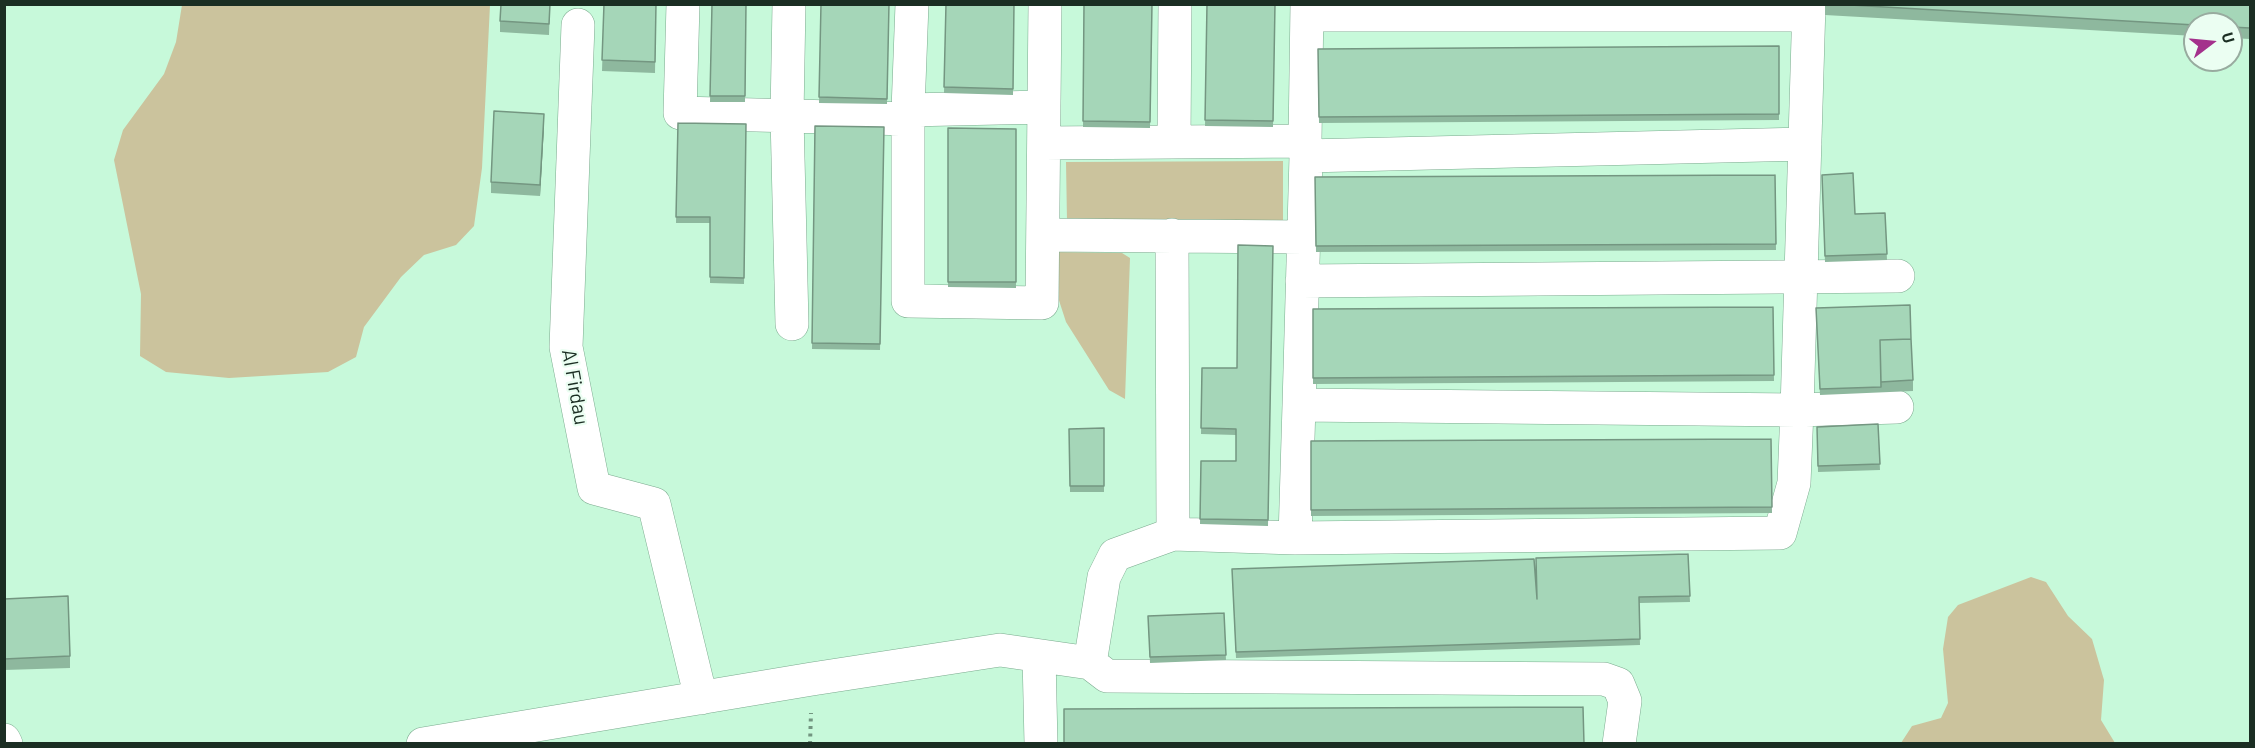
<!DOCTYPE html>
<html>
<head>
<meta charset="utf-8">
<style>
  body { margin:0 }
  #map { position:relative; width:2255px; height:748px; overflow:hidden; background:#c7f9da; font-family:Barlow,sans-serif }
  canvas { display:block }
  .frame { position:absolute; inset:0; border:6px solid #1b2e23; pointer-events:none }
  .north { position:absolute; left:2183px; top:12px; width:60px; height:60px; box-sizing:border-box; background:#ebfef2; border:2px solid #98ab9f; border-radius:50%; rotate:74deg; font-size:16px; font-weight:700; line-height:24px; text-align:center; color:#1b2e23 }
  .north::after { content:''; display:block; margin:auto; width:21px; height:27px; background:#a4318c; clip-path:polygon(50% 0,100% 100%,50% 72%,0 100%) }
</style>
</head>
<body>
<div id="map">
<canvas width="2255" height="748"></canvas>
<div class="frame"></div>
<div class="north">U</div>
</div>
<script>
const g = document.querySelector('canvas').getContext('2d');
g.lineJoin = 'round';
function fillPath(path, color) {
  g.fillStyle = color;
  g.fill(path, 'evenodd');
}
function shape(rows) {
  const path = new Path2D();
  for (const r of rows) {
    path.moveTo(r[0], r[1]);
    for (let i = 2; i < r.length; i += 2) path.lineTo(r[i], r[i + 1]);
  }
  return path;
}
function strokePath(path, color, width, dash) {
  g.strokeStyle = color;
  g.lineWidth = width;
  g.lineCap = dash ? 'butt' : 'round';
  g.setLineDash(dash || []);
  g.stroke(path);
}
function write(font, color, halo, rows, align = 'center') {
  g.font = font + ' Barlow,sans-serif';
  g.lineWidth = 4.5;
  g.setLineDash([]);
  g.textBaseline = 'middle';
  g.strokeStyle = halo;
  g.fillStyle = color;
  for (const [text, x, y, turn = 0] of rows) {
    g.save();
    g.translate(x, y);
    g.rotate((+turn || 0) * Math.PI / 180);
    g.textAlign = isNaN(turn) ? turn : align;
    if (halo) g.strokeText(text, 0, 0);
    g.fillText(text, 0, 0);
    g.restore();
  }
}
fillPath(shape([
  [182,5,490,5,482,168,474,226,456,245,424,255,401,277,364,327,356,357,328,372,229,378,166,372,140,356,141,294,114,160,123,130,164,74,176,42],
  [1283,161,1283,220,1067,221,1066,162],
  [1054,252,1122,253,1130,258,1125,399,1109,390,1066,322,1054,285],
  [2031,577,2046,582,2068,616,2092,639,2104,680,2101,720,2115,743,1901,743,1912,726,1941,718,1948,703,1943,649,1948,617,1958,605]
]), '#cbc39d');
const minor = shape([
  [683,4,680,113,909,119],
  [789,4,787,116,792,324],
  [912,4,908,110,908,301,1042,303,1045,4],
  [1307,15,1809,15],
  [578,25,566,347,594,488,654,504,701,698],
  [908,110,1044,107],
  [1174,141,1175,4],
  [1044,143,1305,141,1307,4],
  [1306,156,1805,144],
  [1043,235,1304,237],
  [1172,235,1173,534],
  [1302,281,1898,276],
  [1299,405,1306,156,1305,141],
  [1295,538,1299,405,1797,410,1809,4],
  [1039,656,1041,744],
  [1090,663,1104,577,1115,555,1173,534,1295,538,1780,533,1794,483,1797,410,1897,407],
  [4,740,6,744],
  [423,744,812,679,1000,650,1090,663,1107,676,1604,679,1618,684,1625,701,1619,744]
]);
strokePath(minor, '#7baa8e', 34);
strokePath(shape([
  [810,744,811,713]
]), '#729580', 4, [3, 4.5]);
strokePath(minor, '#fff', 33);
fillPath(shape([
  [550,4,549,35,500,32,500,21],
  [604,4,656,4,655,73,602,71],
  [712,4,746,4,745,102,710,102],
  [821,4,889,4,887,104,819,103],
  [946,4,1014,4,1013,95,944,93],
  [1084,4,1152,4,1150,128,1083,127],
  [1207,4,1275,4,1273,127,1205,126],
  [1825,4,2250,4,2250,39,2231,38,2231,24,2195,24,2195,36,1825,15],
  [1779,46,1779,120,1319,123,1318,49],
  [678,123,746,124,744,284,710,283,710,223,676,223],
  [544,126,540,196,491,193,491,182],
  [815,126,884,127,880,350,812,349],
  [948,128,1016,129,1016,288,948,287],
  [1775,175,1776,250,1316,252,1315,177],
  [1822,175,1855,214,1885,213,1887,260,1825,262],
  [1273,246,1268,526,1200,524,1201,461,1236,461,1236,435,1201,434,1202,368,1237,368],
  [1773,307,1774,381,1313,384,1313,309],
  [1816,308,1913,380,1913,391,1820,395],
  [1878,424,1880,470,1818,472,1817,427],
  [1104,428,1104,492,1070,492,1069,429],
  [1771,439,1772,513,1311,516,1311,441],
  [1688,554,1690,602,1639,603,1640,645,1236,658,1232,569,1536,597],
  [4,599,70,656,70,668,4,670],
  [1224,613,1226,660,1150,663,1148,616]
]), '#8eb89e');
fillPath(shape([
  [544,114,544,126,540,196,540,185]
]), '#749681');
const building = shape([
  [501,4,550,4,549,24,500,21,501,4],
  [604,4,656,4,655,62,602,60,604,4],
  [712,4,746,4,745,96,710,96,712,4],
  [821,4,889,4,887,99,819,97,821,4],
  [946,4,1014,4,1013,89,944,87,946,4],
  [1084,4,1152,4,1150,122,1083,121,1084,4],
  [1207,4,1275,4,1273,121,1205,120,1207,4],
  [1833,4,2250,4,2250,28,2231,27,2231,24,2195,25,1833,4],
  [1779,46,1779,114,1319,117,1318,49,1779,46],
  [494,111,544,114,540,185,491,182,494,111],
  [678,123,746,124,744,278,710,277,710,217,676,217,678,123],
  [815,126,884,127,880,344,812,343,815,126],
  [948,128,1016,129,1016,282,948,282,948,128],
  [1853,173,1855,214,1885,213,1887,254,1825,256,1822,175,1853,173],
  [1775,175,1776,244,1316,246,1315,177,1775,175],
  [1238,245,1273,246,1268,520,1200,519,1201,461,1236,461,1236,429,1201,428,1202,368,1237,368,1238,245],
  [1910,305,1911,339,1880,340,1881,387,1820,389,1816,308,1910,305],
  [1773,307,1774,375,1313,378,1313,309,1773,307],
  [1911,339,1913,380,1881,382,1880,340,1911,339],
  [1878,424,1880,464,1818,466,1817,427,1878,424],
  [1104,428,1104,486,1070,486,1069,429,1104,428],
  [1771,439,1772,507,1311,510,1311,441,1771,439],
  [1688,554,1690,596,1639,597,1640,639,1236,652,1232,569,1534,559,1537,599,1536,558,1688,554],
  [68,596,70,656,4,659,4,599,68,596],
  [1224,613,1226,655,1150,657,1148,616,1224,613],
  [1583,707,1584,744,1064,744,1064,709,1583,707]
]);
fillPath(building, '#a5d6b8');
strokePath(building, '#749681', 1.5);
write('20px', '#1b2e23', '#ebfef2', [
  ["Al Firdau",575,387,80]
]);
</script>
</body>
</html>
